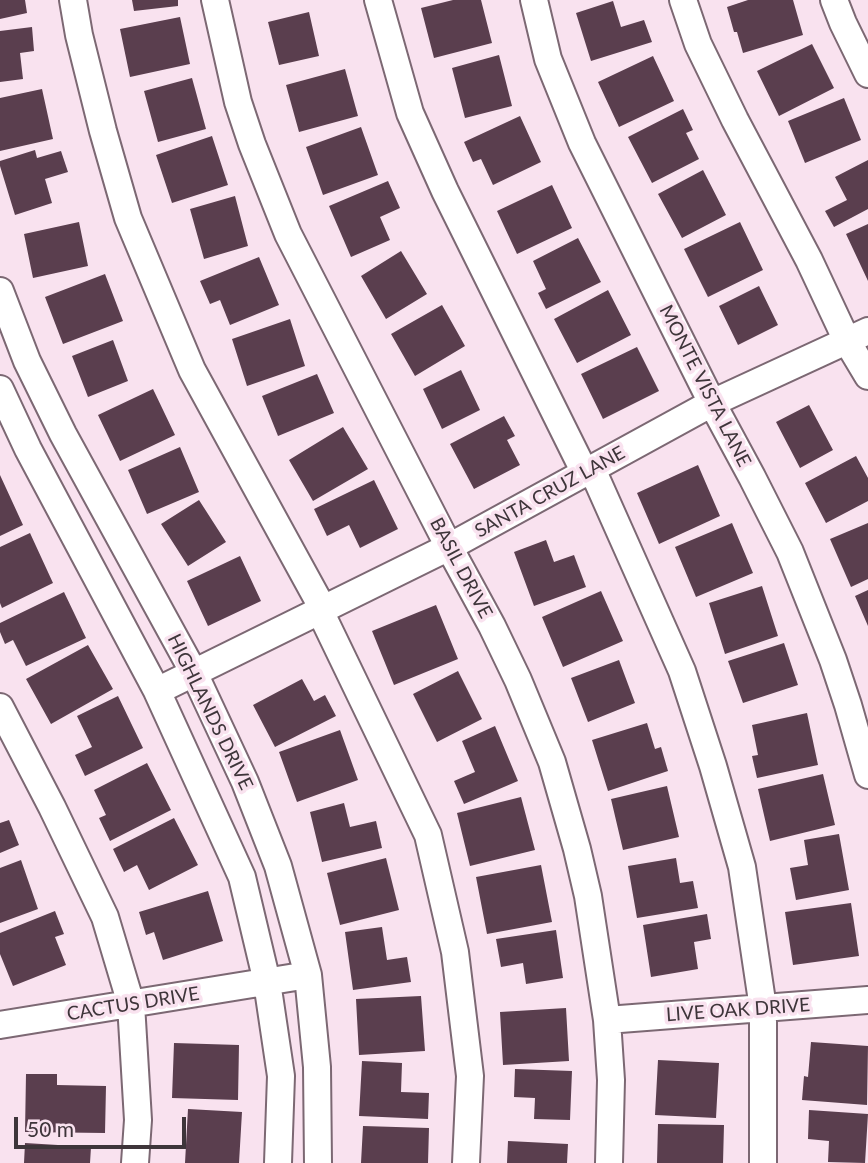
<!DOCTYPE html>
<html>
<head>
<meta charset="utf-8">
<style>
  body { margin:0 }
  #map { position:relative; width:868px; height:1163px; overflow:hidden; background:#f9e2ef; font-family:Lato,sans-serif }
  canvas { display:block }
  .scale { position:absolute; left:14px; top:1117px; width:172px; height:32px; box-sizing:border-box; border:4px solid #3e353a; border-top:0; padding-left:9px; font-size:21px; line-height:24px; white-space:nowrap; color:#3e353a; -webkit-text-stroke:5px #f9e2ef; paint-order:stroke }
</style>
</head>
<body>
<div id="map">
<canvas width="868" height="1163"></canvas>
<div class="scale">50 m</div>
</div>
<script>
const g = document.querySelector('canvas').getContext('2d');
g.lineJoin = 'round';
function fillPath(path, color) {
  g.fillStyle = color;
  g.fill(path, 'evenodd');
}
function shape(rows) {
  const path = new Path2D();
  for (const r of rows) {
    path.moveTo(r[0], r[1]);
    for (let i = 2; i < r.length; i += 2) path.lineTo(r[i], r[i + 1]);
  }
  return path;
}
function strokePath(path, color, width, dash) {
  g.strokeStyle = color;
  g.lineWidth = width;
  g.lineCap = dash ? 'butt' : 'round';
  g.setLineDash(dash || []);
  g.stroke(path);
}
function write(font, color, halo, rows, align = 'center') {
  g.font = font + ' Lato,sans-serif';
  g.lineWidth = 7;
  g.setLineDash([]);
  g.textBaseline = 'middle';
  g.strokeStyle = halo;
  g.fillStyle = color;
  for (const [text, x, y, turn = 0] of rows) {
    g.save();
    g.translate(x, y);
    g.rotate((+turn || 0) * Math.PI / 180);
    g.textAlign = isNaN(turn) ? turn : align;
    if (halo) g.strokeText(text, 0, 0);
    g.fillText(text, 0, 0);
    g.restore();
  }
}
fillPath(shape([
  [0,0,25,0,27,13,0,19],
  [132,0,178,0,178,6,134,11],
  [453,0,481,0,492,43,434,58,421,8],
  [748,0,793,0,803,35,743,53,737,32,734,32,727,7],
  [613,1,621,27,644,20,652,42,591,61,576,13],
  [309,12,319,56,279,65,268,22],
  [180,17,190,64,130,77,120,29],
  [32,27,34,51,20,53,23,79,0,82,0,31],
  [812,44,834,88,779,116,757,71],
  [499,55,512,106,465,118,452,68],
  [653,56,674,101,619,127,598,82],
  [345,69,358,116,299,132,286,85],
  [192,78,206,129,158,142,144,91],
  [42,89,53,139,0,151,0,98],
  [844,98,861,140,805,163,788,121],
  [683,109,693,130,686,133,699,159,652,183,628,137],
  [520,116,541,162,493,185,481,159,473,162,464,142],
  [361,127,378,175,323,195,306,147],
  [212,136,228,185,172,203,156,155],
  [35,150,37,158,61,151,68,172,45,179,52,203,15,215,0,166,0,161],
  [868,160,868,209,834,227,825,211,847,200,835,177],
  [703,170,726,215,682,238,658,194],
  [388,181,400,208,380,217,390,240,351,257,329,206],
  [552,185,572,228,517,254,497,211],
  [235,196,248,246,204,259,190,209],
  [79,222,88,266,33,278,24,234],
  [740,222,763,270,708,297,684,249],
  [868,224,868,281,846,234],
  [578,238,601,282,546,309,538,293,546,289,533,261],
  [401,251,427,294,386,319,361,276],
  [259,257,279,305,230,325,220,300,210,304,200,281],
  [105,274,123,321,63,344,45,297],
  [759,286,778,325,738,345,719,306],
  [608,290,631,335,577,363,554,319],
  [442,305,465,346,415,376,391,334],
  [290,319,305,366,247,386,232,339],
  [113,340,128,381,88,397,72,356],
  [637,347,659,391,603,419,581,374],
  [461,370,480,410,442,429,423,389],
  [317,374,334,413,278,436,262,396],
  [153,389,175,435,120,461,98,415],
  [809,405,833,450,800,468,776,422],
  [504,416,515,436,507,440,520,465,474,489,450,444],
  [343,427,368,469,313,501,289,460],
  [180,447,199,492,147,514,128,470],
  [856,456,868,478,868,501,826,523,805,483],
  [698,465,720,516,659,544,637,493],
  [0,475,23,525,0,536],
  [374,480,398,529,360,548,349,525,327,536,314,509],
  [199,500,226,542,188,566,161,524],
  [732,523,753,573,696,597,675,547],
  [868,523,868,579,851,587,830,539],
  [30,533,53,583,2,608,0,603,0,547],
  [546,540,554,562,574,555,586,587,534,606,514,552],
  [240,556,261,601,208,626,187,581],
  [762,586,778,636,725,654,709,603],
  [868,590,868,626,855,596],
  [601,591,623,641,563,667,542,617],
  [64,592,86,638,26,666,13,640,5,644,0,632,0,623],
  [436,605,458,659,394,685,372,631],
  [784,643,798,685,743,703,728,661],
  [88,645,113,689,51,724,26,679],
  [619,660,635,703,588,722,571,678],
  [458,671,482,719,437,742,413,694],
  [302,679,314,701,325,695,336,716,275,747,253,705],
  [118,696,143,748,85,776,75,755,92,747,77,716],
  [807,713,818,765,757,778,752,756,758,755,752,725],
  [647,723,655,749,661,747,668,771,608,791,592,740],
  [495,726,518,781,464,804,454,781,475,772,462,741],
  [340,730,358,780,297,802,279,752],
  [147,763,171,810,110,841,99,818,106,815,94,790],
  [823,774,835,825,770,841,758,789],
  [667,786,679,837,623,850,611,799],
  [521,797,535,850,470,866,457,813],
  [344,803,350,827,376,821,382,848,322,862,310,812],
  [174,818,198,865,149,890,137,865,124,872,113,849],
  [9,820,19,845,0,853,0,823],
  [839,834,849,890,796,900,790,868,808,865,804,840],
  [386,858,399,910,340,925,327,873],
  [676,858,680,883,693,881,698,908,637,918,628,866],
  [21,860,38,909,0,923,0,868],
  [541,865,552,922,487,934,476,877],
  [208,891,223,941,163,960,154,932,146,935,139,912],
  [851,903,859,956,793,965,785,912],
  [55,911,64,934,55,937,66,965,13,986,0,954,0,933],
  [707,914,711,939,694,942,698,969,651,977,643,925],
  [382,927,387,960,407,957,411,982,353,990,345,932],
  [556,930,563,978,526,984,523,963,501,967,496,939],
  [421,996,425,1051,359,1055,356,999],
  [566,1008,569,1061,503,1065,500,1012],
  [811,1042,868,1046,867,1105,802,1100,804,1076,808,1077],
  [174,1043,239,1045,238,1100,172,1098],
  [658,1060,719,1063,716,1118,655,1115],
  [362,1061,402,1063,401,1092,429,1093,428,1119,359,1116],
  [515,1069,572,1071,570,1120,534,1119,535,1098,514,1097],
  [26,1074,57,1074,57,1085,106,1086,105,1133,25,1132],
  [188,1109,242,1112,239,1163,185,1163],
  [809,1110,868,1114,865,1163,828,1162,829,1141,808,1139],
  [658,1124,724,1125,723,1163,657,1163],
  [363,1126,429,1128,428,1163,361,1163],
  [508,1141,568,1144,567,1163,507,1163],
  [25,1143,91,1147,90,1163,24,1163]
]), '#5a3e4e');
const minor = shape([
  [73,0,79,35,103,131,128,218,192,370,323,609],
  [215,0,238,102,252,144,288,234,449,547,492,626,518,680,552,762,577,849,588,896,607,1020,611,1080,609,1163],
  [378,0,410,113,445,191,585,473],
  [534,0,548,59,582,143,712,403,752,477,790,552,833,660,848,705,868,775],
  [683,0,698,44,735,120,809,260,847,341,868,376],
  [834,0,843,23,868,74],
  [0,291,27,361,63,434,194,673,245,782,278,866,308,975,317,1067,318,1163],
  [0,389,28,449,157,691,242,877,267,982,281,1076,278,1163],
  [592,469,682,671,713,766,742,867,763,1008,763,1163],
  [320,611,428,835,455,952,470,1076,466,1163],
  [157,691,449,547,712,403,868,331],
  [0,707,52,807,105,917,131,1004,138,1120,135,1163],
  [607,1020,868,1000],
  [0,1025,308,975]
]);
strokePath(minor, '#7c6873', 30);
strokePath(minor, '#fff', 26);
write('19px', '#3e353a', '#f9e2ef', [
  ["MONTE VISTA LANE",705,386,63],
  ["SANTA CRUZ LANE",550,492,-29],
  ["BASIL DRIVE",461,568,62],
  ["HIGHLANDS DRIVE",210,712,64],
  ["CACTUS DRIVE",133,1004,-9],
  ["LIVE OAK DRIVE",738,1010,-4]
]);
</script>
</body>
</html>
